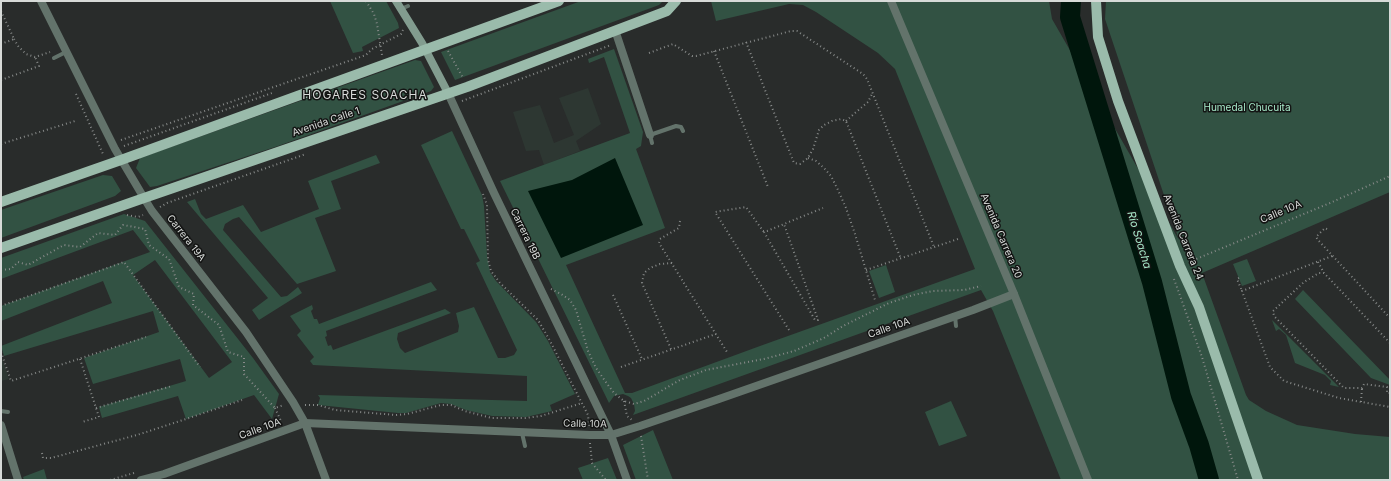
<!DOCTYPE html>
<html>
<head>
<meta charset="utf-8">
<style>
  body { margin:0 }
  #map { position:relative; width:1391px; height:481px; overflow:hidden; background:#292c2b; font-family:Inter,sans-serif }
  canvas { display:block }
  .frame { position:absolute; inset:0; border:2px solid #d7dad8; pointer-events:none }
</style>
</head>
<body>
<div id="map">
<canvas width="1391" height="481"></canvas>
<div class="frame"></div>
</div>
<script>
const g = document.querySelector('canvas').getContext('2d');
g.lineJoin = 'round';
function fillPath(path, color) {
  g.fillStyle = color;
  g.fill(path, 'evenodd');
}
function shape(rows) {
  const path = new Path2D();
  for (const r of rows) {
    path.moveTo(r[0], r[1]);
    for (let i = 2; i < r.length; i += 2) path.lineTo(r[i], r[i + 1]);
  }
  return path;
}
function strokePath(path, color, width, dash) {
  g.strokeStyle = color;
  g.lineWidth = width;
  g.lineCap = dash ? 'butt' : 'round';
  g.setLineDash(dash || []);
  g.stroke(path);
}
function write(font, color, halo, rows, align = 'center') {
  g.font = font + ' Inter,sans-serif';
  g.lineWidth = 3;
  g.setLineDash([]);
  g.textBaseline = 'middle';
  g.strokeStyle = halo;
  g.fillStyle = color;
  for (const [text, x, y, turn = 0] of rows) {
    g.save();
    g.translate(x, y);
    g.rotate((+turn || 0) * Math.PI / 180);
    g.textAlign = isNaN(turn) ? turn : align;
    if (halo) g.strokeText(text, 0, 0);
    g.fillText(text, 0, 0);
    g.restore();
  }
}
fillPath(shape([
  [588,88,601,124,576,141,580,151,544,165,539,150,526,151,513,112,540,105,554,143,574,135,559,98],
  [1,355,9,379,1,381]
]), '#2d3732');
fillPath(shape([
  [330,1,386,1,398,23,399,28,362,47,363,51,353,53],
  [581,1,663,1,659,5,455,80,441,52],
  [711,1,1049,1,1052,19,1179,240,1105,19,1106,1,1390,1,1390,192,1202,273,1246,395,1249,400,1266,411,1297,425,1355,434,1390,437,1390,480,1061,480,993,311,981,290,633,415,635,411,634,404,631,398,628,396,623,394,614,396,609,403,500,181,630,133,604,57,589,63,588,59,614,49,643,132,641,146,636,149,665,228,566,265,625,393,632,393,760,346,975,269,895,69,878,53,816,12,803,5,789,4,716,21],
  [415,60,421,61,434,87,431,91,278,146,157,186,150,187,136,168,140,158],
  [452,131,482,195,484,206,487,256,490,272,496,281,536,322,548,341,575,394,550,405,552,411,526,417,492,416,466,410,451,404,441,403,406,413,398,413,318,405,320,398,318,395,527,401,527,376,313,365,310,361,314,357,297,335,301,331,290,316,312,305,313,309,311,311,314,319,317,319,319,324,431,282,437,290,326,331,327,336,325,337,328,346,331,345,333,350,445,309,451,313,398,333,397,339,400,348,405,353,458,332,459,326,456,313,474,307,498,358,505,358,514,355,517,350,476,263,480,261,464,229,461,229,421,145],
  [376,155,380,163,331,181,341,209,315,218,336,271,297,284,239,217,233,219,225,224,223,230,281,297,287,296,298,287,302,293,259,320,252,310,268,298,187,202,195,199,201,214,206,219,243,205,261,232,319,209,308,181],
  [103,175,112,176,121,191,115,196,1,238,1,210],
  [124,214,145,221,253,358,279,394,272,419,254,395,186,419,178,396,102,418,99,407,186,381,180,359,93,384,84,358,159,332,153,311,4,356,1,346,112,303,103,281,1,321,1,306,150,252,133,230,1,279,1,258],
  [155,260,232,362,209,378,133,275],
  [1247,259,1256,281,1242,286,1233,264],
  [886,265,895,292,879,298,869,271],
  [1303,290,1390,380,1390,389,1390,385,1371,378,1295,299],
  [1272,320,1339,387,1330,385,1331,381,1325,375,1295,363,1286,335,1279,329,1276,331],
  [951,401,967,436,939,446,925,412],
  [653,430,673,480,636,480,623,445],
  [608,458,617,480,583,480,578,468],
  [44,469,47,480,24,480,23,477]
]), '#325243');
fillPath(shape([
  [615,158,643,225,561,258,528,191,572,180]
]), '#00160c');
strokePath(shape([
  [1071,1,1070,17,1152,282,1181,396,1199,445,1209,480]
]), '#00160c', 20);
strokePath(shape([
  [366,1,374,14,377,24,382,55],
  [1,11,14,39,1,44],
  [14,39,18,46,26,54,35,57,50,52],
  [746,42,794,163,800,164,808,158,813,149,819,130,824,125,832,121,841,119,846,121,901,259],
  [448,51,463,78],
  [714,51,768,187],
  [649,53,673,44,692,56,696,56,791,31,797,31,863,74,867,79,934,247],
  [1,80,39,66,35,57],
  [76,94,103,154],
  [462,101,611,45],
  [846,121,855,113,868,102,872,94],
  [121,140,366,55,372,49,401,34,403,30],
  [1,144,75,121],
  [124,146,272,93],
  [808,158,816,161,824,168,831,176,838,190,846,208,855,234,875,300],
  [483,194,487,205,488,260,491,271,500,283,538,320,549,339,588,415,589,426],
  [160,207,167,203,306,154],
  [127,215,138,217,143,215],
  [680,221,679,228,660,239,659,243,727,352],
  [1327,229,1325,228,1316,237,1318,240,1390,318],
  [764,232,815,320,818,320,784,224],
  [1332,256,1242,291,1270,367,1284,381,1339,398,1390,407],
  [1189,262,1330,203,1390,176],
  [1318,262,1324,273],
  [1,270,11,269,18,262,28,265,64,245,80,247,98,233,115,235,123,225,145,229,149,245,169,259,179,287,194,294,193,305,219,325,228,352,244,357,244,374,275,408,284,405],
  [866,270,958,239],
  [1239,278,1237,279,1242,291],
  [1174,279,1202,357,1238,480],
  [551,289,561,294,570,300,576,310,588,351,596,368,608,385,614,393,624,401,634,404,644,401,680,380,706,370,764,359,794,351,824,338,843,326,889,303,913,295,933,291,964,290,981,286],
  [613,295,642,359],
  [1,306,124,262,200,367],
  [789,330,715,212,746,207,763,231,767,231,823,208],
  [1390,343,1324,273,1319,273,1304,282,1273,311,1274,316,1344,388,1362,388,1364,384,1387,387,1387,393,1390,393],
  [671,349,642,283,644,273,650,268,660,264,672,263],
  [1,352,11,381,146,337],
  [80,359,99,417,82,422],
  [621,367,716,334],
  [624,401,627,416,632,420],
  [1361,402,1362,388],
  [305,405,318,405,335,410,396,415,407,414,441,405,451,405,465,411,492,418,525,418,541,416,582,403],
  [96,408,172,386],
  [275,408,281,421],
  [641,436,648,480],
  [590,443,592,463,606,480],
  [42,453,43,458,51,458,137,435,186,419,242,400],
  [110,480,134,473]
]), '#878a89', 2, [1, 3]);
strokePath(shape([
  [401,9,408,6],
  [54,58,66,52],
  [652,143,650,135,676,126,681,127,683,131],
  [955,316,956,326],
  [1,411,8,412],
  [522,433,525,446]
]), '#63736b', 4);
strokePath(shape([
  [615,30,650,135],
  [1,425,18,480],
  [141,480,164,474,305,423,590,435,611,435,640,426,719,399,973,310,1014,294]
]), '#63736b', 8);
strokePath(shape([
  [41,1,115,149,144,198,152,211,246,332,293,402,305,423,326,480],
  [891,1,1014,294,1088,480],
  [448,93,494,193,611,435,627,480]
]), '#63736b', 8);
strokePath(shape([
  [396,1,422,43,448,93]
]), '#829c8f', 8);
strokePath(shape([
  [1096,1,1098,37,1118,101,1180,266,1199,307,1258,480],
  [1,202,121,160,559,1],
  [1,248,144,198,467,87,667,11,676,1]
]), '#9abbab', 10);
write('10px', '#a7eaca', '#131413', [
  ["Humedal Chucuita",1247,108]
]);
write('10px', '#d7dad8', '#131413', [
  ["Avenida Calle 1",326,122,-19],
  ["Calle 10A",1281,212,-23],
  ["Carrera 19B",525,234,64],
  ["Avenida Carrera 20",1001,236,67],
  ["Avenida Carrera 24",1183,237,68],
  ["Carrera 19A",186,238,52],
  ["Calle 10A",889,328,-19],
  ["Calle 10A",585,424,1],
  ["Calle 10A",260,429,-20]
]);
write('italic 11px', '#a8ebcb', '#131413', [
  ["Río Soacha",1139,240,73]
]);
g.letterSpacing = '1px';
write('12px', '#d7dad8', '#131413', [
  ["HOGARES SOACHA",365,95]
]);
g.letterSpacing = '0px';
</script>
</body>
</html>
